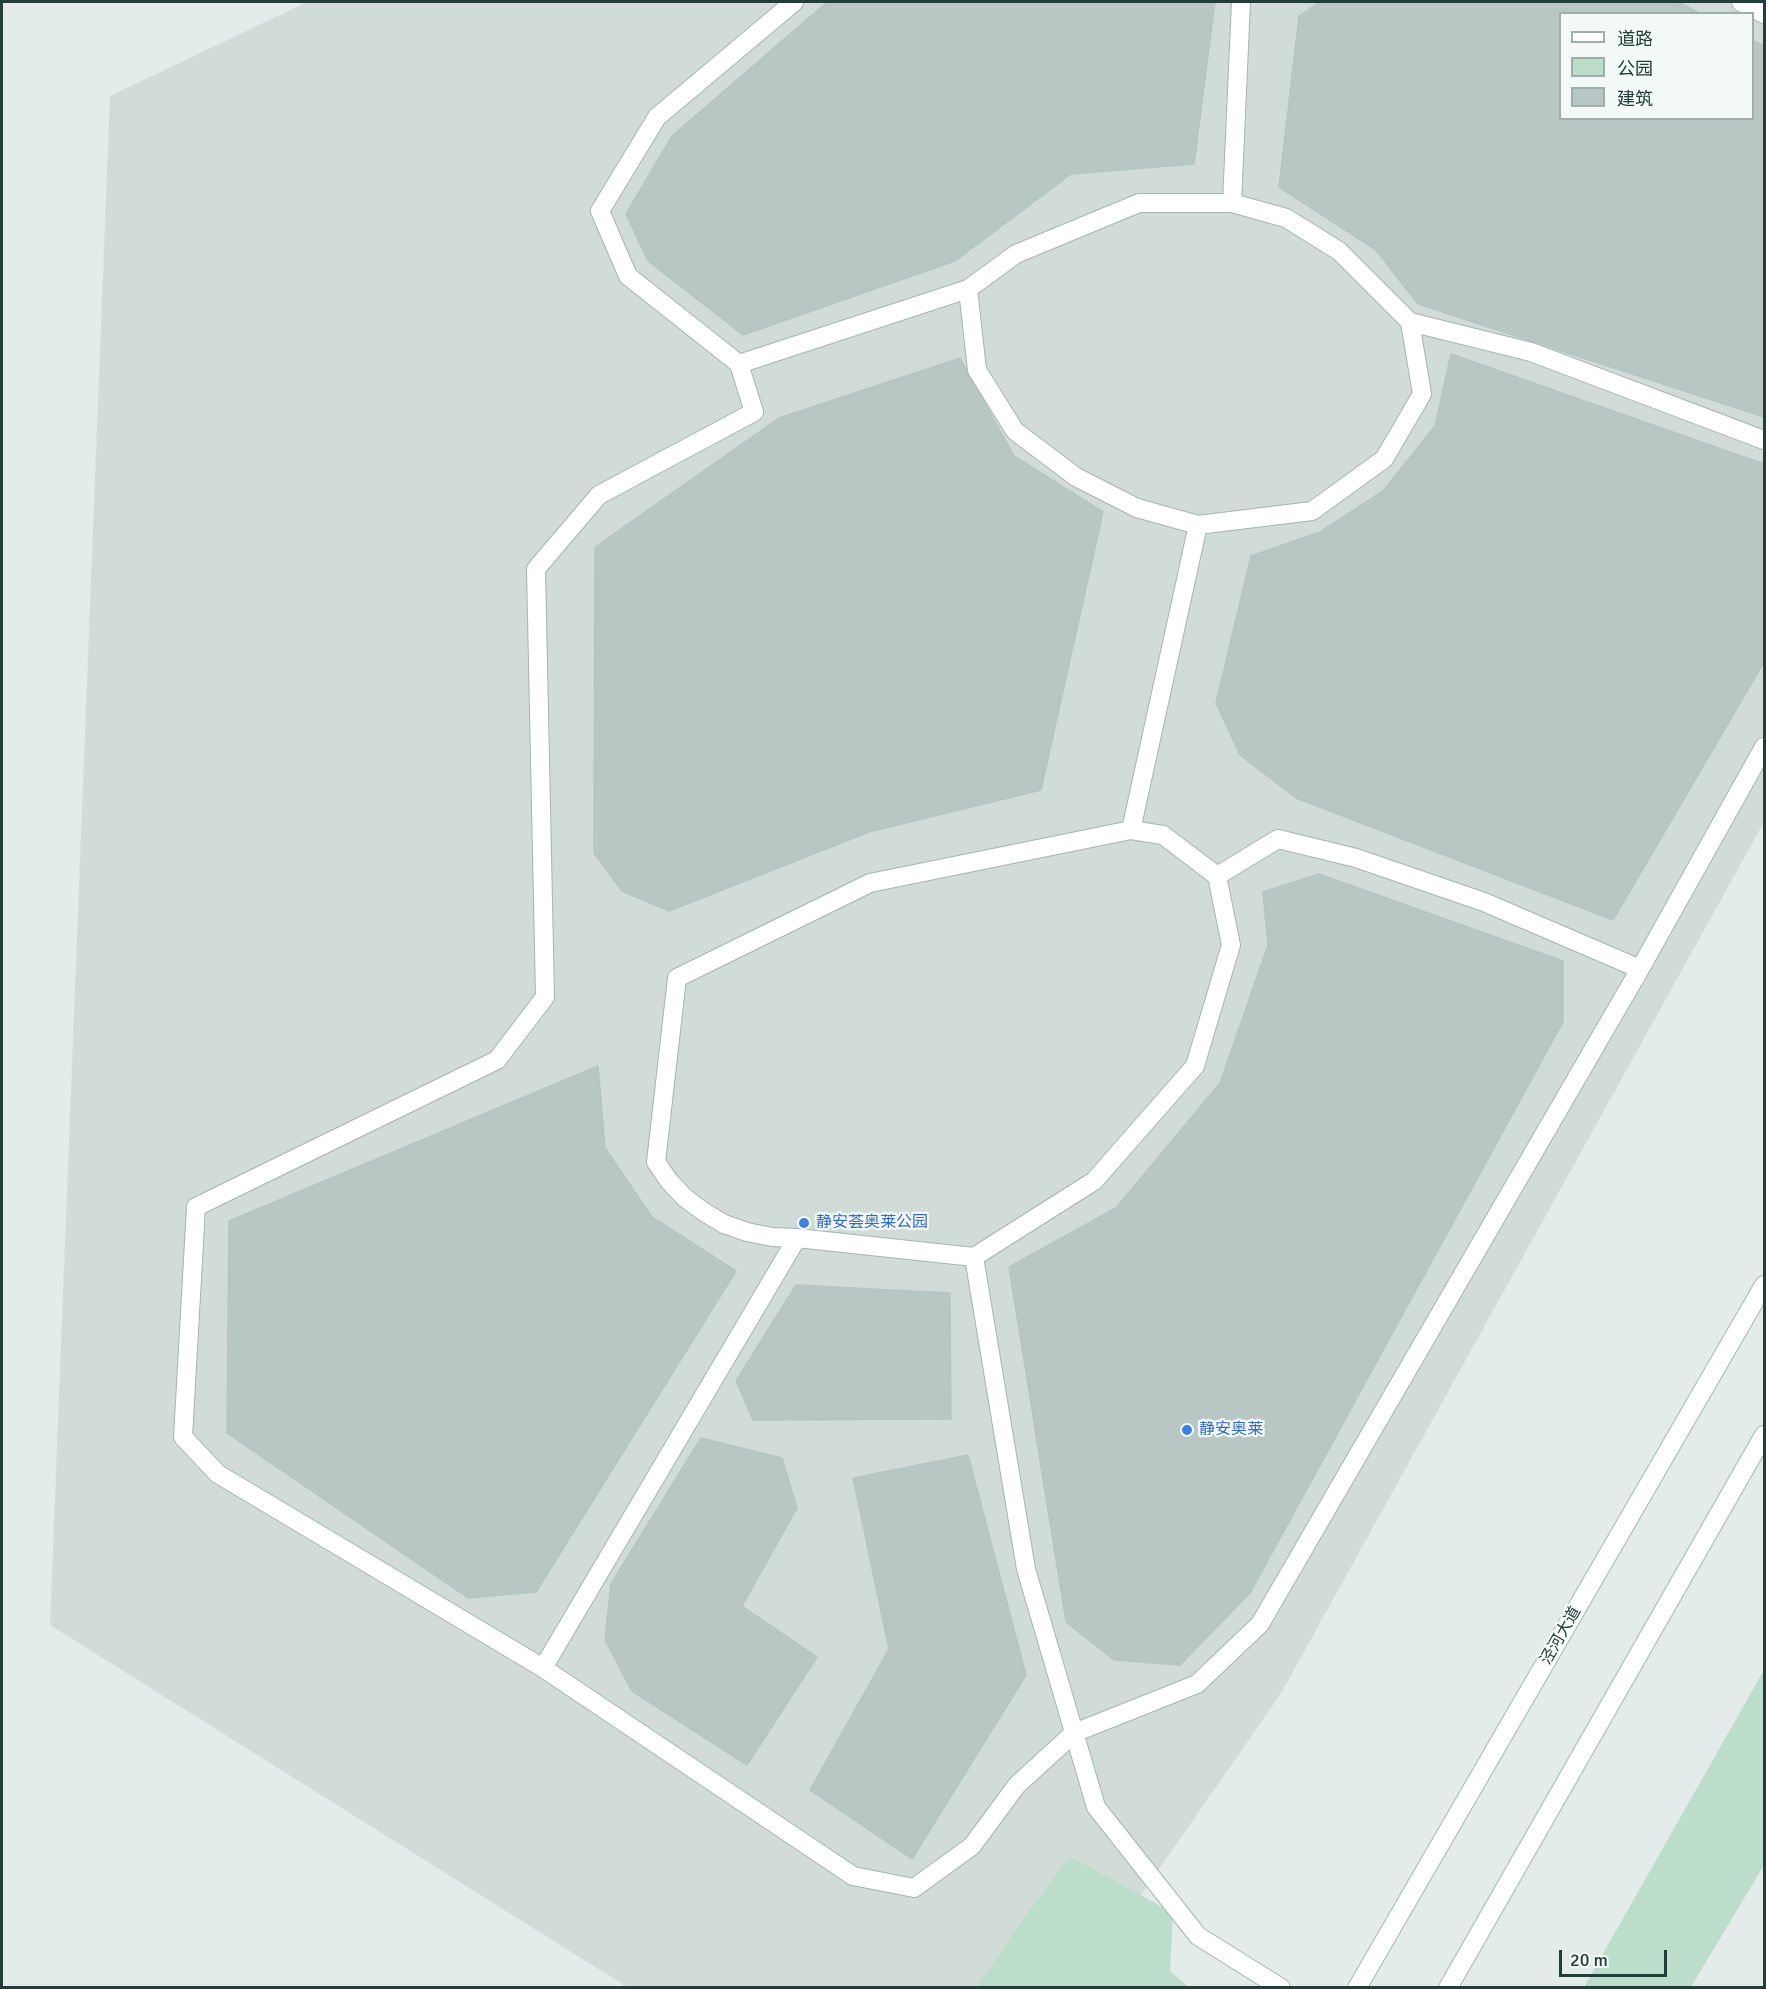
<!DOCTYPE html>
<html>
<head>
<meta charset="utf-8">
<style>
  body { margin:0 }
  #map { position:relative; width:1766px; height:1989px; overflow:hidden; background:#e3ecea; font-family:Signika,"Noto Sans SC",sans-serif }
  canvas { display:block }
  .frame { position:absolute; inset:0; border:3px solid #233d3a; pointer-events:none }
  .legend { position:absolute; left:1559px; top:12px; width:195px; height:108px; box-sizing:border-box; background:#f3f9f7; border:2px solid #a0aeab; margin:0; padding:8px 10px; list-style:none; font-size:18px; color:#233d3a }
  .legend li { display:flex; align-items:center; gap:12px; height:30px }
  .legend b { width:30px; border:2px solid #a0aeab }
  .scale { position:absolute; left:1559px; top:1950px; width:108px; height:27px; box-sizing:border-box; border:3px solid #233d3a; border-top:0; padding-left:8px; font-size:18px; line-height:21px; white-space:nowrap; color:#233d3a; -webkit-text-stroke:4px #f3f9f7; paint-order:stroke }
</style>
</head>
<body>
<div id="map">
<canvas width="1766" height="1989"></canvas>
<div class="frame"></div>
<ul class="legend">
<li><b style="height:8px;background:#fff"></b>道路</li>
<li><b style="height:16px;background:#bcddca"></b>公园</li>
<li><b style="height:16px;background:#b8c7c3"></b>建筑</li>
</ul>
<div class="scale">20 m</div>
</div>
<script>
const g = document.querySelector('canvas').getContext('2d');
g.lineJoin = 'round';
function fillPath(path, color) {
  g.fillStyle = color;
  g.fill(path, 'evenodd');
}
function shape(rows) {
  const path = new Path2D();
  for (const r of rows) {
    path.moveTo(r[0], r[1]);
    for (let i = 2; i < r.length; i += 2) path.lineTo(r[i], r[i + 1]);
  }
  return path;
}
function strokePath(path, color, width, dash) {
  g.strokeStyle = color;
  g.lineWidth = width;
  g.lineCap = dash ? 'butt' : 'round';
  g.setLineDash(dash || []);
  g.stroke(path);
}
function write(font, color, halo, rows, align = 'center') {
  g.font = font + ' Signika,"Noto Sans SC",sans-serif';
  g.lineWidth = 4.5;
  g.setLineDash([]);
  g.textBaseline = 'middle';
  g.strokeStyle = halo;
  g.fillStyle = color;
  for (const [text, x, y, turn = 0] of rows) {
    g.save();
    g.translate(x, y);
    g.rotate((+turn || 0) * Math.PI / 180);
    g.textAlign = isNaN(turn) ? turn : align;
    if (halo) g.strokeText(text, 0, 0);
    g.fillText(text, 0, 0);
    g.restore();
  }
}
fillPath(shape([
  [307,2,1764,2,1764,822,1280,1695,1077,1987,627,1987,50,1625,110,96],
  [1560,14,1752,14,1752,118,1560,118]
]), '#d1dcd9');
fillPath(shape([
  [1764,1670,1764,1865,1691,1987,1584,1987],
  [1070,1856,1173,1913,1170,1971,1189,1987,976,1988,1016,1929]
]), '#bcddca');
const building = shape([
  [827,2,1215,2,1194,164,1071,174,955,261,743,335,648,261,626,214,672,136,827,2],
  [1320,2,1678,2,1701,14,1560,14,1560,118,1752,118,1752,40,1764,46,1764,417,1418,304,1376,250,1279,187,1299,16,1320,2],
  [1451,354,1764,464,1764,662,1613,920,1296,798,1240,755,1216,703,1251,556,1320,532,1383,491,1435,426,1451,354],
  [960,358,1014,456,1103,512,1041,790,869,832,669,911,622,891,594,853,595,547,779,418,960,358],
  [1319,874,1563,961,1563,1022,1250,1593,1180,1665,1114,1660,1066,1622,1009,1267,1116,1208,1220,1083,1268,945,1263,892,1319,874],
  [598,1066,605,1148,652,1217,736,1271,536,1592,468,1598,227,1433,229,1221,598,1066],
  [796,1285,950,1293,951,1419,753,1420,736,1381,796,1285],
  [701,1438,782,1458,797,1508,742,1606,817,1657,747,1765,632,1691,605,1640,611,1584,701,1438],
  [968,1455,1026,1675,912,1859,810,1790,889,1649,853,1478,968,1455]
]);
fillPath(building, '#b8c7c3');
strokePath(building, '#b5c6c2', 1.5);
const pedestrian = shape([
  [794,2,657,117,600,211,628,276,739,364,754,412,599,495,536,569,545,997,497,1060,196,1207,183,1437,218,1474,543,1668,853,1876,914,1888,972,1846,1017,1785,1074,1733,1197,1684,1260,1624,1640,969,1764,747],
  [1741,2,1764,14],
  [1139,203,1232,203,1286,218,1339,251,1410,322,1422,394,1384,459,1312,511,1198,525,1137,508,1076,477,1015,431,977,370,968,289,1016,254,1139,203],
  [1232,203,1241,2],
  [1410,322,1531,352,1764,440],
  [739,364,968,289],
  [1131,830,1163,835,1217,876,1231,945,1195,1066,1094,1181,974,1257,797,1238,772,1237,747,1232,724,1224,704,1212,685,1198,669,1181,656,1162,677,978,870,883,1131,830],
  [1131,830,1198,525],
  [1217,876,1278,839,1356,858,1484,902,1640,969],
  [974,1257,1026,1569,1096,1807,1198,1936,1281,1988],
  [543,1668,797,1238]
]);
const secondary = shape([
  [1357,1988,1764,1285],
  [1448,1988,1764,1435]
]);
strokePath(pedestrian, '#a6b4b2', 20);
strokePath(secondary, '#a1b8b3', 20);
strokePath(pedestrian, '#fff', 18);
strokePath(secondary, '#fff', 18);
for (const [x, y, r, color] of [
  [804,1223,6,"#3f7fe0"],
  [1187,1430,6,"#3f7fe0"]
]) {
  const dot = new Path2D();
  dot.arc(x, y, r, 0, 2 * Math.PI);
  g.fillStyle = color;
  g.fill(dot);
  strokePath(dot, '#f3f9f7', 2);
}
write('16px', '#366cbe', '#f3f9f7', [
  ["静安荟奥莱公园",816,1223],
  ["静安奥莱",1199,1430]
], 'left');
write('16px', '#233d3a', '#f3f9f7', [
  ["泾河大道",1561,1636,-60]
]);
</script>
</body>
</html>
